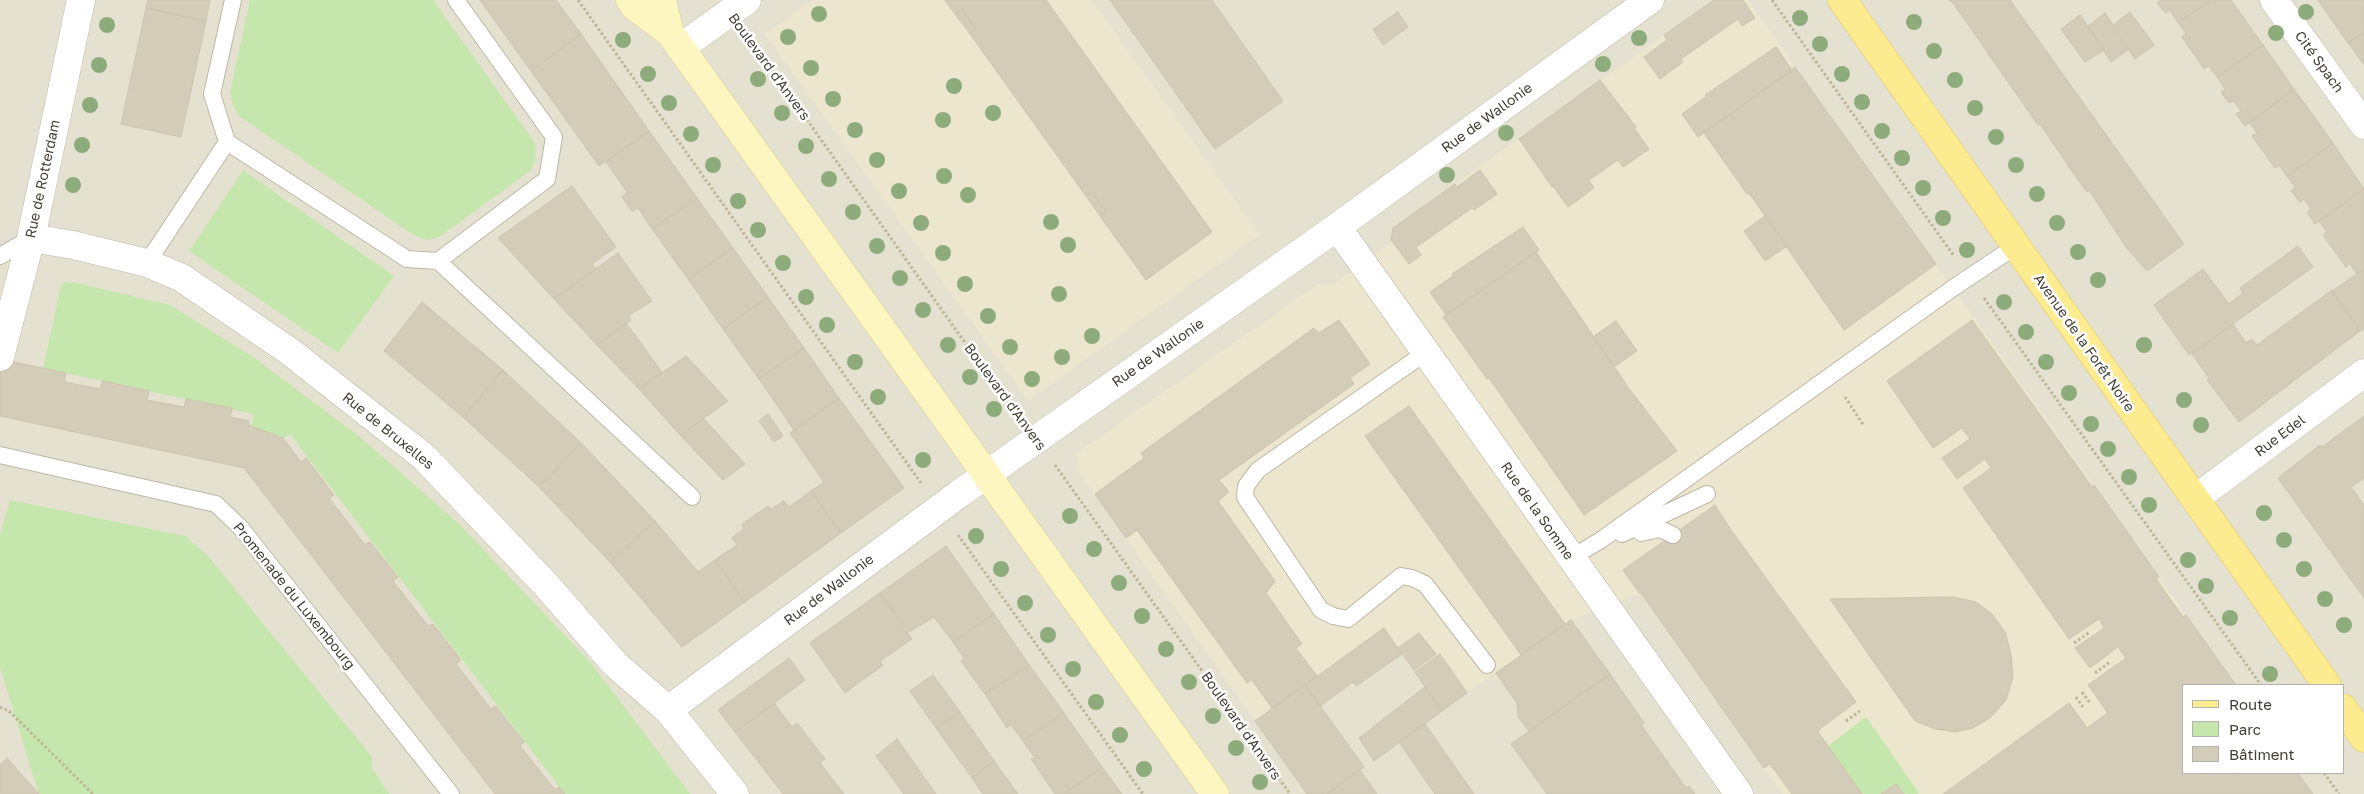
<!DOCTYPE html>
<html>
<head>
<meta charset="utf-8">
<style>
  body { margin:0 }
  #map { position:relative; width:2364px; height:794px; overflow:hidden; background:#f2efe3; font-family:"Golos Text",sans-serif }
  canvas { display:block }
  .legend { position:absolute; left:2182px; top:684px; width:162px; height:90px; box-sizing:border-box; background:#fff; border:1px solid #b4b2ae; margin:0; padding:6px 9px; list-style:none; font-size:15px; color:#433f34 }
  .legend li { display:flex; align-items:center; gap:10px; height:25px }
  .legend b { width:25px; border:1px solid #b4b2ae }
</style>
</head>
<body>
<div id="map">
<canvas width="2364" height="794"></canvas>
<ul class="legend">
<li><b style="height:6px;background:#fdeb90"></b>Route</li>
<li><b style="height:14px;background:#c5e6ac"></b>Parc</li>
<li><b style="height:14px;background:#d3ccb9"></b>Bâtiment</li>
</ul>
</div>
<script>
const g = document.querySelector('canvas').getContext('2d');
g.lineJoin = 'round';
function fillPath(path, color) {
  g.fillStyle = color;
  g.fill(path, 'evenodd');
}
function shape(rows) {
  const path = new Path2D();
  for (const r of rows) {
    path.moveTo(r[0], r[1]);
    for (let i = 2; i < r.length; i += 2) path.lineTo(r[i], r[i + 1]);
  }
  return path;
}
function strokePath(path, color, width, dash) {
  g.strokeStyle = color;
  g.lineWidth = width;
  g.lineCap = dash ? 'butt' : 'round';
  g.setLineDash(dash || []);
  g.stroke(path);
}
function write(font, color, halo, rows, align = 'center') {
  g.font = font + ' "Golos Text",sans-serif';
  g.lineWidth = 5;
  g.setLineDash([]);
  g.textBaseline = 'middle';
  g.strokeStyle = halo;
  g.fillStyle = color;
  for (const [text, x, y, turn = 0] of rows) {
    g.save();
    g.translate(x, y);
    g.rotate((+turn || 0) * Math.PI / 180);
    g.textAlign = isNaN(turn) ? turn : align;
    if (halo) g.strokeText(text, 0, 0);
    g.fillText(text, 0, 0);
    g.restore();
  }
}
fillPath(shape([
  [0,0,2364,0,2364,794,0,794],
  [2183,685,2343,685,2343,773,2183,773]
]), '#e5e1d1');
fillPath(shape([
  [812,0,1092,0,1260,235,1028,401,765,34],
  [1713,0,1748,0,2236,685,2183,685,2183,773,2298,773,2313,794,1782,794,1640,594,1571,620,1467,693,1440,655,1436,654,1420,633,1398,648,1384,629,1255,721,1076,468,1078,452,1318,284,1332,285,1389,244,1393,228]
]), '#ebe6cd');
fillPath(shape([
  [250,0,433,0,535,143,535,161,530,171,439,237,427,240,415,236,239,116,233,105,230,93],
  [243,170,394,276,338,353,189,251],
  [64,282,77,283,170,305,253,357,361,438,459,524,591,663,690,794,565,794,290,434,283,438,251,426,254,414,43,368,60,290],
  [10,500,185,536,207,555,372,757,372,768,389,794,39,794,0,667,0,536],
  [1866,717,1919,793,1917,794,1862,794,1828,746]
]), '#c5e6ac');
const building = shape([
  [148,0,210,0,206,21,146,8,148,0],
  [480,0,556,0,581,34,531,71,480,0],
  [945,0,1046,0,1212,232,1146,280,1100,216,1106,211,1092,192,1086,196,970,34,976,29,962,9,955,14,945,0],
  [1110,0,1212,0,1283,101,1215,149,1110,0],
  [1714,0,1743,0,1755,18,1742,26,1738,19,1681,59,1683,62,1660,79,1644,57,1667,40,1664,35,1714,0],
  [1949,0,2010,0,2184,244,2147,271,2126,247,2089,190,2087,192,2078,180,2040,124,2038,125,1953,3,1949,0],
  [2161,0,2211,0,2178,23,2170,10,2166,13,2157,3,2161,0],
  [2211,0,2231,0,2263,45,2217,77,2209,66,2204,69,2182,37,2186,33,2178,23,2211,0],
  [2318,0,2364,0,2364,32,2348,43,2318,0],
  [146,8,206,21,181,137,121,124,146,8],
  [962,9,976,29,970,34,955,14,962,9],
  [1398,12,1408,27,1383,45,1373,29,1398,12],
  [2130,12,2154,45,2135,59,2112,26,2130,12],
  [2105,13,2129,49,2111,62,2088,26,2105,13],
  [2080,15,2104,50,2085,62,2061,29,2080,15],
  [2364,32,2364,65,2348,43,2364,32],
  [581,34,649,131,599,166,531,71,581,34],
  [2263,45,2294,89,2245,126,2236,114,2241,111,2234,101,2229,103,2221,92,2225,89,2217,77,2263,45],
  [1776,47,1792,70,1698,137,1682,114,1707,96,1705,95,1776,47],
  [1795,67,1936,264,1844,330,1765,216,1749,193,1747,194,1704,133,1795,67],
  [1600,80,1636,127,1634,128,1649,149,1623,167,1618,160,1589,180,1594,188,1568,207,1553,186,1552,187,1519,139,1600,80],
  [2294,89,2333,143,2287,176,2279,165,2275,168,2252,136,2257,133,2249,122,2294,89],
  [649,131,697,198,652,229,638,208,632,211,622,197,627,192,606,162,649,131],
  [2333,143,2364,189,2315,224,2307,212,2311,209,2304,199,2300,202,2291,191,2295,187,2287,176,2333,143],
  [1480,170,1497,194,1474,210,1472,208,1416,247,1421,255,1409,264,1391,240,1393,228,1455,184,1457,187,1480,170],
  [572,186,616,247,592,264,596,269,554,299,498,238,572,186],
  [2364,189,2364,269,2357,274,2350,264,2346,267,2323,235,2327,232,2319,221,2364,189],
  [1092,192,1106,211,1100,216,1086,196,1092,192],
  [697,198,733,248,688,279,652,229,697,198],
  [1765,216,1787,246,1765,261,1744,231,1765,216],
  [1523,227,1539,250,1446,315,1430,292,1453,276,1452,274,1523,227],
  [2298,246,2313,267,2189,355,2154,305,2203,269,2229,304,2243,293,2240,288,2298,246],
  [733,248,768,297,723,329,688,279,733,248],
  [1536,252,1630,390,1677,451,1584,515,1489,378,1487,379,1443,317,1536,252],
  [618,253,652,301,629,315,631,320,597,345,554,299,618,253],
  [2364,269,2364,329,2360,331,2332,291,2364,269],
  [2332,290,2360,331,2239,422,2207,380,2209,378,2192,354,2233,324,2246,343,2252,339,2257,345,2332,290],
  [768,297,804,348,759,379,723,329,768,297],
  [422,302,503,370,463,417,384,351,422,302],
  [1339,320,1370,364,1350,378,1354,384,1219,480,1229,492,1218,501,1275,581,1266,593,1302,644,1296,648,1317,676,1272,708,1252,680,1247,683,1137,530,1126,538,1095,494,1144,458,1141,453,1314,328,1319,333,1339,320],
  [1972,320,2092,487,2094,485,2159,577,2156,579,2183,617,2186,615,2236,685,2183,685,2183,773,2233,773,2235,776,2239,773,2298,773,2313,794,1943,794,2069,703,2087,728,2108,713,2088,685,2126,658,2118,647,2090,668,2075,648,2104,628,2099,619,2069,639,1963,488,1991,468,1985,459,1957,479,1942,458,1970,439,1962,428,1933,448,1887,381,1972,320],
  [1616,321,1637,351,1614,367,1593,337,1616,321],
  [626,323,662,372,639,389,597,345,626,323],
  [804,348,839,398,794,430,759,379,804,348],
  [686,356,728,401,680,435,639,389,686,356],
  [0,359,66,373,64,382,100,389,103,381,149,391,147,400,184,407,186,399,232,408,230,417,249,421,248,425,283,438,301,462,306,458,334,495,329,498,365,545,370,542,398,577,393,581,428,626,433,624,461,660,456,664,491,709,496,706,524,742,520,746,555,790,559,787,565,794,495,794,244,468,0,416,0,359],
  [503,370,581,443,539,487,463,417,503,370],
  [839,398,904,488,841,533,811,491,824,482,790,433,839,398],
  [1409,406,1565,624,1521,655,1365,436,1409,406],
  [768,414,783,436,774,442,759,421,768,414],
  [2364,416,2364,478,2351,487,2364,505,2364,598,2278,478,2320,445,2322,447,2364,416],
  [704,419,745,464,723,480,680,435,704,419],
  [581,443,655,521,610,562,539,487,581,443],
  [811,491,841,533,745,602,715,560,737,545,732,538,744,529,742,524,768,506,771,509,784,501,789,507,811,491],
  [1715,505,1731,530,1856,702,1821,728,1818,732,1862,794,1792,794,1770,764,1764,768,1641,593,1640,594,1623,570,1715,505],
  [655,521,698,572,715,560,745,602,682,647,610,562,655,521],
  [946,546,994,614,953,642,934,617,909,632,880,593,946,546],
  [880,593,912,639,880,661,883,665,845,693,810,643,880,593],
  [1953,597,1976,602,1992,614,2005,632,2011,654,2013,677,2006,700,1991,717,1973,728,1956,732,1935,729,1915,721,1830,599,1953,597],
  [994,614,1029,665,985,694,961,661,964,658,953,642,994,614],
  [1571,620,1610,674,1529,731,1518,717,1517,703,1496,673,1571,620],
  [1384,628,1402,654,1356,686,1353,682,1320,706,1305,685,1384,628],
  [1419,633,1436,654,1414,670,1398,648,1419,633],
  [1440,654,1467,693,1442,711,1415,672,1440,654],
  [789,658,805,680,735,732,718,710,789,658],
  [1029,665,1064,713,1023,741,1011,725,1007,728,985,694,1029,665],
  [1610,674,1644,723,1641,725,1686,788,1689,786,1695,794,1547,794,1511,744,1610,674],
  [933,675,960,712,936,728,910,691,933,675],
  [1305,685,1364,767,1327,794,1307,794,1255,721,1305,685],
  [1425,687,1442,711,1374,761,1359,738,1425,687],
  [774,703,792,727,797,723,825,759,820,763,844,794,783,794,735,732,774,703],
  [960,712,994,761,972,778,936,728,960,712],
  [1064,713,1102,767,1064,794,1055,794,1031,759,1035,758,1023,741,1064,713],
  [1425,724,1474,794,1435,794,1399,742,1425,724],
  [897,739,936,794,904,794,876,756,897,739],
  [7,758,39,794,0,794,0,765,7,758],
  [994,761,1018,794,983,794,972,778,994,761],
  [1102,767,1122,794,1064,794,1102,767],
  [1360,770,1377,794,1327,794,1360,770],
  [1896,784,1904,794,1881,794,1896,784]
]);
fillPath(building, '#d3ccb9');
strokePath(building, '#cec4ac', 1);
const lane = shape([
  [227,142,212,94,233,0],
  [0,256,31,238],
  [438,261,547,179,554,137,456,0],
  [147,263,227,142,407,259,438,261,692,497],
  [1425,353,1258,470,1246,486,1245,497,1321,610,1333,616,1348,619,1401,576,1412,578,1425,584,1487,665],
  [0,455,216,504,241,528,451,794],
  [1641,533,1660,529,1673,535],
  [1622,534,1707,494],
  [1571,558,1601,540,1953,288,2016,246]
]);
const street = shape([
  [2274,0,2364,125],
  [680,48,747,0],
  [1337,227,1739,794],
  [31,238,73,245,147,263,182,278,289,351,424,457,548,587,615,664,668,710,735,794],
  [0,357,31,238,81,0],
  [2195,499,2364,373],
  [668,710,959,494,1337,227,1650,0]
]);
const secondary = shape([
  [630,0,634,6,670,33,1215,794],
  [662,0,670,33]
]);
const primary = shape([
  [1842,0,2327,685],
  [2343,708,2364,738]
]);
strokePath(lane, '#bdb7a6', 18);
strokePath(street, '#bdb7a6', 29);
strokePath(secondary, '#d2c893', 29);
strokePath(primary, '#e2ca61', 29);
strokePath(shape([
  [578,0,921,483],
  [1772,0,1954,256],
  [749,38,1017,416],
  [1984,298,2261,685],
  [1845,397,1864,426],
  [1055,465,1290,794],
  [958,535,1143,794],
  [2074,643,2090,632],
  [2095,673,2110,662],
  [2082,692,2090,703],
  [2076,697,2083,707],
  [0,707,9,711,93,794],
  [1846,721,1860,711],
  [2324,773,2339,794]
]), '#beb597', 3, [2.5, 2.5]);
strokePath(lane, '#fff', 16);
strokePath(street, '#fff', 28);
strokePath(secondary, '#fef6c1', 28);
strokePath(primary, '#fdeb90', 28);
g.fillStyle = '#8eab7c';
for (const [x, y] of [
  [2306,12],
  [819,14],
  [1800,18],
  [1914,22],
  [107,25],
  [2276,33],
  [788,37],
  [1639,38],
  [623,40],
  [1820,44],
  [1934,51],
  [1603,64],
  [99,65],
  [811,68],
  [648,74],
  [1842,74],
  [758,79],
  [1955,80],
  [954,86],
  [833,99],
  [1862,102],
  [669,103],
  [90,105],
  [1975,108],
  [782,113],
  [993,113],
  [943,120],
  [855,130],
  [1882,131],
  [1506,133],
  [691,134],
  [1996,137],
  [82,145],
  [806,146],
  [1902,158],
  [877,160],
  [713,165],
  [2016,165],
  [1447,175],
  [944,176],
  [829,179],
  [73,185],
  [1923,188],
  [899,191],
  [2037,194],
  [968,195],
  [738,201],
  [853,212],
  [1943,218],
  [1051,222],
  [921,223],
  [2057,223],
  [758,230],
  [1068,245],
  [877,246],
  [1967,250],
  [2078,252],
  [943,253],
  [783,263],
  [900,278],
  [2098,280],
  [965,284],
  [1059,294],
  [806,297],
  [2004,302],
  [923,310],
  [988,316],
  [827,325],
  [2026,332],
  [1092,336],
  [948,345],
  [2144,345],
  [1010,347],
  [1062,357],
  [855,362],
  [2046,362],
  [970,377],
  [1032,379],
  [2069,393],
  [878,397],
  [2184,400],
  [994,409],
  [2091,424],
  [2201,425],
  [2108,449],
  [923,460],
  [2129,477],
  [2149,505],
  [2264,513],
  [1070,516],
  [976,536],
  [2284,540],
  [1094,549],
  [2188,560],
  [1001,569],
  [2304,569],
  [1119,583],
  [2206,586],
  [2325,599],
  [1025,603],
  [1142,616],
  [2230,618],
  [2344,625],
  [1048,635],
  [1166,649],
  [1073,669],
  [2270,674],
  [1189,682],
  [1096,702],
  [1213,716],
  [1120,735],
  [1236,748],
  [1144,769],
  [1260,782]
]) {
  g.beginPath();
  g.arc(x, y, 8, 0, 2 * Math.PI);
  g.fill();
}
write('14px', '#433f34', '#fff', [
  ["Cité Spach",2319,62,54],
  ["Boulevard d'Anvers",769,67,54],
  ["Rue de Wallonie",1487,118,-36],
  ["Rue de Rotterdam",43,179,-78],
  ["Avenue de la Forêt Noire",2084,343,55],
  ["Rue de Wallonie",1158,353,-35],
  ["Boulevard d'Anvers",1005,397,54],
  ["Rue de Bruxelles",388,431,39],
  ["Rue Edel",2280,436,-37],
  ["Rue de la Somme",1537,511,55],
  ["Rue de Wallonie",829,590,-37],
  ["Promenade du Luxembourg",294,596,51],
  ["Boulevard d'Anvers",1241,726,55]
]);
</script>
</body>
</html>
